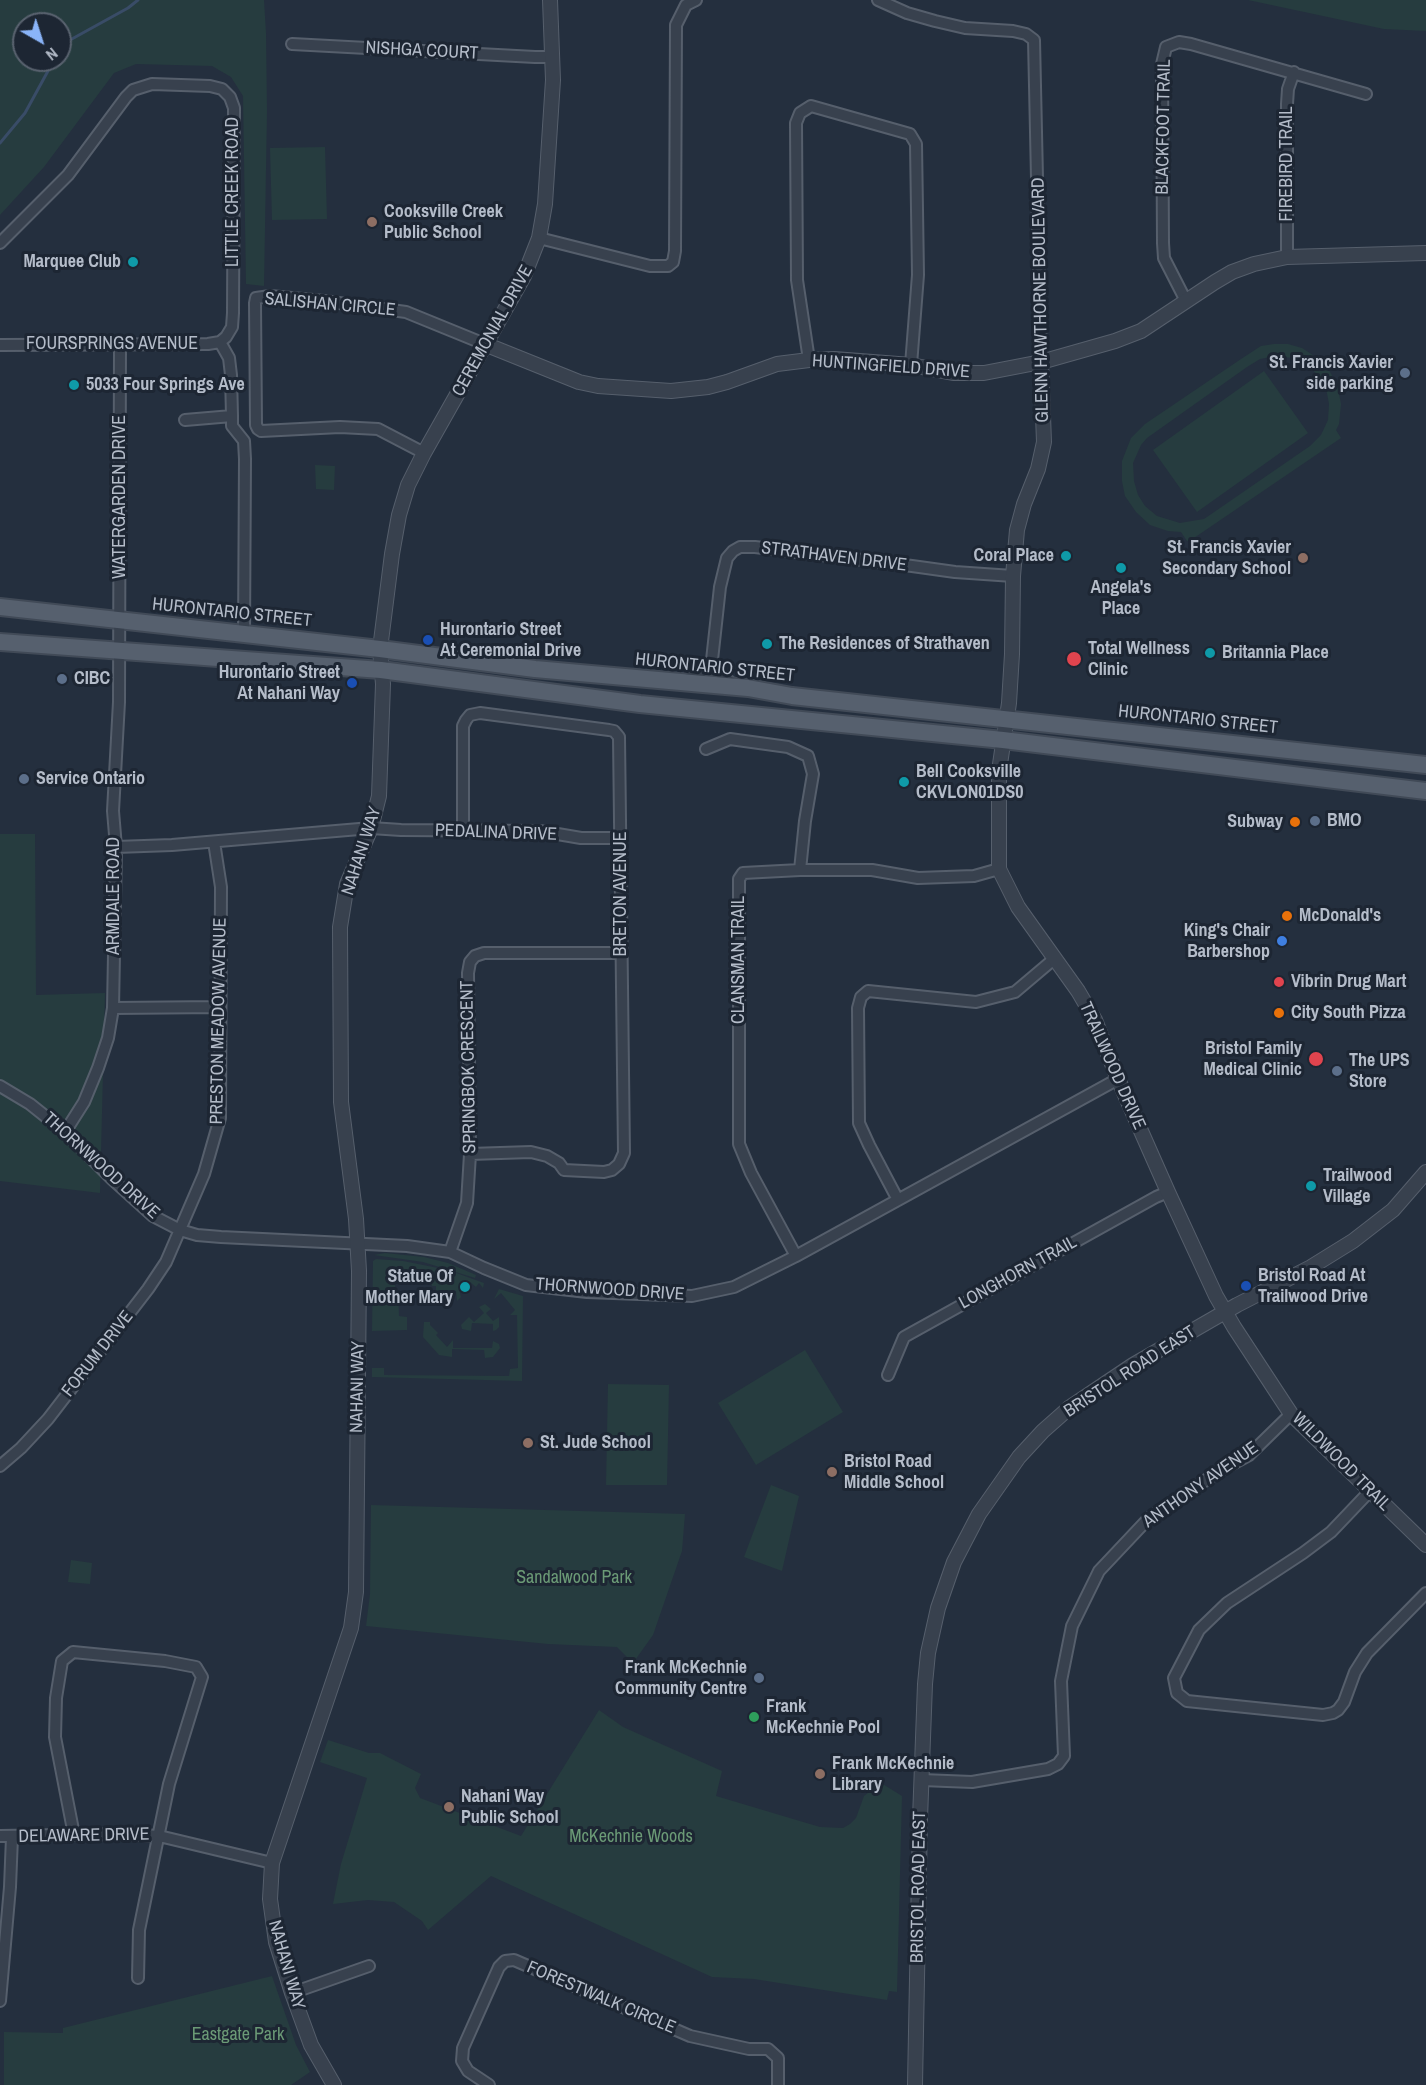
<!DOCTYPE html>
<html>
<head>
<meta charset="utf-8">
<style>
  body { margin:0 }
  #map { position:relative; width:1426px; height:2085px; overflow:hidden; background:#242f3e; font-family:"Archivo Narrow",sans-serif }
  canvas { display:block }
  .north { position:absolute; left:12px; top:12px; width:60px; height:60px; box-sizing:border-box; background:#1d2633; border:2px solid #59626f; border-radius:50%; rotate:141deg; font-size:16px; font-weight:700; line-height:24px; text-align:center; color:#b4bcc9 }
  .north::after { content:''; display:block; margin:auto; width:21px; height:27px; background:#8ab4f8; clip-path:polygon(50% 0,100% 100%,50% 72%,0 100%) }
</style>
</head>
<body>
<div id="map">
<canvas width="1426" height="2085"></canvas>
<div class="north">N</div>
</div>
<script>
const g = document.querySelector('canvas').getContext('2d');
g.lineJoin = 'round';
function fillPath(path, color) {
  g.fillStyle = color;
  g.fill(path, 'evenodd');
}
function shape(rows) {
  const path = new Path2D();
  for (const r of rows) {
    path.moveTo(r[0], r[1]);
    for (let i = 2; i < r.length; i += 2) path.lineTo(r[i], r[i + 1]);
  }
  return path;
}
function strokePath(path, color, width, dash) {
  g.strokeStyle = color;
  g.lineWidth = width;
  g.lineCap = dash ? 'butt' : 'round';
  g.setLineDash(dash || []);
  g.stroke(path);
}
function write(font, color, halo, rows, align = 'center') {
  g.font = font + ' "Archivo Narrow",sans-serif';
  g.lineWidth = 6;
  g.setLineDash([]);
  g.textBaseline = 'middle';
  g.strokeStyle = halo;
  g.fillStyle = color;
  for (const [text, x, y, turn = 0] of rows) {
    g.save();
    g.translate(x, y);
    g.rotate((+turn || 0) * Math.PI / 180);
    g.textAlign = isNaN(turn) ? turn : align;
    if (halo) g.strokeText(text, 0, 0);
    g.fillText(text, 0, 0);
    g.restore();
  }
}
fillPath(shape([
  [0,0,264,0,266,33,267,111,264,286,246,284,243,96,231,77,212,66,136,64,114,73,44,167,0,215],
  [24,24,60,24,60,60,24,60],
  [1248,0,1426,0,1426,31,1384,29],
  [325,147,327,219,272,220,270,148],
  [1274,344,1288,344,1302,348,1322,361,1330,372,1337,384,1341,404,1339,424,1336,430,1341,438,1191,540,1187,541,1181,532,1168,531,1150,525,1136,512,1125,496,1122,481,1122,461,1131,438,1145,424,1241,359,1261,346],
  [1276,356,1292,358,1306,364,1318,375,1326,388,1329,404,1328,420,1321,435,1310,446,1204,519,1180,523,1157,516,1145,506,1138,495,1134,481,1133,463,1141,445,1147,438,1247,367,1260,359],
  [1264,371,1308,433,1197,512,1153,450],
  [315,465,335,466,334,490,316,489],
  [0,834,35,834,36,995,105,993,100,1193,0,1181],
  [385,1253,424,1257,448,1263,476,1275,475,1278,423,1262,374,1255],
  [376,1259,403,1261,448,1270,484,1283,483,1288,479,1283,476,1287,470,1282,461,1281,459,1289,461,1297,457,1301,456,1291,436,1291,436,1286,432,1286,431,1281,408,1280,408,1277,395,1277,395,1290,398,1290,399,1316,407,1317,407,1330,372,1331,373,1261],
  [499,1289,523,1296,522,1381,372,1377,372,1368,384,1368,384,1375,509,1376,510,1369,518,1368,517,1315,510,1315,515,1310,501,1293,494,1299],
  [485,1304,491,1309,486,1313,493,1321,499,1317,499,1327,496,1330,493,1331,493,1324,472,1323,471,1331,462,1329,461,1325,469,1317,474,1322,484,1313,479,1307],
  [424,1322,430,1322,430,1325,438,1333,436,1335,447,1347,453,1340,453,1348,492,1348,493,1341,499,1344,500,1348,493,1357,485,1358,484,1350,452,1349,452,1357,439,1355,423,1337],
  [805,1350,843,1412,756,1465,718,1403],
  [608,1384,669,1385,667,1485,606,1485],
  [771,1485,799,1496,782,1571,744,1557],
  [371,1505,685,1514,682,1551,653,1635,633,1663,617,1647,548,1644,366,1626,370,1594],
  [71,1560,92,1563,90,1584,68,1582],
  [599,1710,623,1727,722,1771,716,1796,820,1827,843,1828,850,1824,856,1818,864,1796,881,1783,902,1796,897,1992,889,1991,887,2000,754,1979,712,1977,491,1876,428,1930,422,1921,394,1902,368,1900,333,1904,341,1864,367,1778,320,1762,328,1740,369,1753,380,1753,421,1774,415,1788,420,1798,521,1836],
  [272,1976,296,2045,310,2072,291,2085,4,2085,4,2032,63,2033,63,2028]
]), '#263c3f');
strokePath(shape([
  [60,52,70,40,128,8,138,0],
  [0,143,25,113,54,60]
]), '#394c67', 3);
const minor = shape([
  [878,0,907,13,935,21,965,28,1013,31,1026,34,1034,40,1041,362],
  [292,44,535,57,553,57],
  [539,238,650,266,668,266,673,262,675,251,676,25,686,5,696,0],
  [0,243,68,175,126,97,133,90,152,84,210,86,222,89,230,97,234,108,233,313,232,327,226,337,220,342,208,344,0,345],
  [1287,257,1287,104,1288,89,1294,72],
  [1186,301,1164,258,1163,243,1162,64,1166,47,1179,42,1191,44,1366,94],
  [809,360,797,280,796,123,800,113,811,106,910,134,916,144,918,275,911,365],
  [232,416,232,426,244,441,245,459,244,634],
  [185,420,232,416,231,375,229,358,220,342],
  [424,453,378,429,340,427,261,431,258,429,256,425,255,303,256,298,270,296,324,301,406,312,487,345],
  [712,660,722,675,731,683,736,685],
  [686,680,701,672,712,660,720,587,727,558,733,551,740,547,755,547,912,566,955,572,1013,576],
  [706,749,730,739,788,747,808,756,813,774,805,821,800,870],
  [463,831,463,726,466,720,470,715,480,713,609,730,614,731,619,737,624,1153,619,1164,612,1170,604,1172,564,1170,559,1163,547,1156,531,1152,470,1154],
  [116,847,172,845,371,828,401,830,540,831,581,838,621,838],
  [113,1008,219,1007],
  [0,1086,30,1104,65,1132,112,1179,153,1216,180,1230,197,1235,221,1237,407,1246,450,1252,484,1268,526,1285,587,1292,692,1296,734,1287,796,1256,1118,1079],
  [65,1132,84,1102,98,1068,108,1038,113,1008,116,847,113,811,119,702,120,345],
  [898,1200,869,1145,859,1123,858,1008,861,997,868,991,976,1002,1015,992,1054,959],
  [450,1252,467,1203,470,1154,468,973,470,962,475,956,484,953,621,953],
  [796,1256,751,1173,739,1144,739,879,743,873,800,870,872,870,918,878,974,876,999,869],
  [888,1375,904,1337,1156,1197,1168,1192],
  [0,1466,21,1448,48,1419,148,1289,166,1262,204,1174,220,1118,221,887,214,842],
  [1370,1491,1331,1532,1303,1553,1227,1603,1199,1630,1174,1678,1177,1693,1187,1701,1323,1715,1333,1713,1338,1710,1344,1702,1355,1672,1367,1653,1426,1593],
  [922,1780,972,1782,1048,1769,1058,1764,1064,1756,1061,1681,1072,1626,1099,1571,1148,1519,1221,1470,1249,1455,1291,1414],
  [74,1835,55,1737,56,1698,62,1661,73,1652,165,1661,196,1667,202,1677,169,1784,139,1930,138,1978],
  [0,1836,122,1834,159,1836,272,1863],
  [292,1993,369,1966],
  [0,2001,10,1887,12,1837],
  [489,2085,468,2071,462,2061,463,2048,499,1967,505,1961,514,1960,690,2036,749,2049,768,2049,778,2058,778,2085]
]);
const tertiary = shape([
  [487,345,579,382,598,386,671,391,708,387,727,382,777,364,809,360,834,359,911,365,953,373,984,373,1041,362,1115,341,1141,331,1215,282,1232,272,1254,264,1287,257,1426,253],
  [1041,362,1044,442,1038,469,1024,504,1017,530,1013,576,1012,654,1009,703,999,771,999,869,1018,907,1078,991,1095,1020,1118,1079,1168,1192,1216,1296,1234,1327,1291,1414,1426,1545],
  [334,2085,311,2045,292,1993,276,1942,270,1899,272,1863,351,1628,356,1592,359,1271,356,1219,341,1102,340,927,347,884,371,828,379,796,383,684,380,649,392,554,399,515,408,485,424,453,524,276,539,238,545,204,553,80,550,0],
  [915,2085,920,1819,925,1684,928,1653,938,1608,954,1562,979,1514,1019,1457,1043,1431,1069,1408,1133,1365,1237,1305,1311,1267,1353,1241,1393,1210,1426,1172]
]);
const primary = shape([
  [0,607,380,649,535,669,748,688,792,696,1426,765],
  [0,642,381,670,640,704,1003,740,1426,791]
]);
strokePath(minor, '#565f6c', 14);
strokePath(tertiary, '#565f6c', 16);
strokePath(primary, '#414a57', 20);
strokePath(minor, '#38414e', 10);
strokePath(tertiary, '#38414e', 14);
strokePath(primary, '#56606e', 16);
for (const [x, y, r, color] of [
  [372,222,6,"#8d6e63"],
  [133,262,6,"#0f9aa8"],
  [1405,373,6,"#5c6f8a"],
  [74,385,6,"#0f9aa8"],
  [1066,556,6,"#0f9aa8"],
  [1303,558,6,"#8d6e63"],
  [1121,568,6,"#0f9aa8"],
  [428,640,6,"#1a4fb4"],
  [767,644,6,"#0f9aa8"],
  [1210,653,6,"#0f9aa8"],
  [1074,659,8,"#e0444e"],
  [62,679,6,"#5c6f8a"],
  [352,683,6,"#1a4fb4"],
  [24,779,6,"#5c6f8a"],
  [904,782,6,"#0f9aa8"],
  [1315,821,6,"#5c6f8a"],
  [1295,822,6,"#e8710a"],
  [1287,916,6,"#e8710a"],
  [1282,941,6,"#3f7fe0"],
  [1279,982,6,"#e0444e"],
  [1279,1013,6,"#e8710a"],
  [1316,1059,8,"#e0444e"],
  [1337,1071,6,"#5c6f8a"],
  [1311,1186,6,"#0f9aa8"],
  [1246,1286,6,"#1a4fb4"],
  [465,1287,6,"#0f9aa8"],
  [528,1443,6,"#8d6e63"],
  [832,1472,6,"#8d6e63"],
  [759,1678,6,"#5c6f8a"],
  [754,1717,6,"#2e9e5b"],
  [820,1774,6,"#8d6e63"],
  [449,1807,6,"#8d6e63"]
]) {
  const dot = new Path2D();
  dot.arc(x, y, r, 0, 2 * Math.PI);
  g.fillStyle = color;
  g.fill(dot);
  strokePath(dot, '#1d2633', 2);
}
write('18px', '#b4bcc9', '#1d2633', [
  ["NISHGA COURT",422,51,3],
  ["BLACKFOOT TRAIL",1164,127,-89],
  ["FIREBIRD TRAIL",1287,164,-90],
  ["LITTLE CREEK ROAD",233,192,-90],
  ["GLENN HAWTHORNE BOULEVARD",1041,300,-91],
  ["SALISHAN CIRCLE",330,305,5],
  ["CEREMONIAL DRIVE",493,331,-61],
  ["FOURSPRINGS AVENUE",112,344],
  ["HUNTINGFIELD DRIVE",891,367,4],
  ["WATERGARDEN DRIVE",120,497,-90],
  ["STRATHAVEN DRIVE",834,557,7],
  ["HURONTARIO STREET",232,613,6],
  ["HURONTARIO STREET",715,668,6],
  ["HURONTARIO STREET",1198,720,6],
  ["PEDALINA DRIVE",496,833,2],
  ["NAHANI WAY",362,851,-72],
  ["BRETON AVENUE",621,894,-90],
  ["ARMDALE ROAD",114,896,-90],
  ["CLANSMAN TRAIL",739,960,-90],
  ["PRESTON MEADOW AVENUE",219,1021,-89],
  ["TRAILWOOD DRIVE",1112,1066,66],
  ["SPRINGBOK CRESCENT",469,1067,-91],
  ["THORNWOOD DRIVE",101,1166,42],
  ["LONGHORN TRAIL",1018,1273,-29],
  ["THORNWOOD DRIVE",610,1290,4],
  ["FORUM DRIVE",98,1354,-52],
  ["BRISTOL ROAD EAST",1130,1372,-33],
  ["NAHANI WAY",358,1387,-89],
  ["WILDWOOD TRAIL",1341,1462,45],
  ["ANTHONY AVENUE",1201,1485,-35],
  ["DELAWARE DRIVE",84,1836,-1],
  ["BRISTOL ROAD EAST",919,1887,-89],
  ["NAHANI WAY",286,1965,74],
  ["FORESTWALK CIRCLE",601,1998,23]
]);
write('bold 18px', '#b4bcc9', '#1d2633', [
  ["Cooksville Creek",384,212],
  ["Public School",384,233],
  ["Marquee Club",121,262,"right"],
  ["St. Francis Xavier",1393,363,"right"],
  ["side parking",1393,384,"right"],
  ["5033 Four Springs Ave",86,385],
  ["St. Francis Xavier",1291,548,"right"],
  ["Secondary School",1291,569,"right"],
  ["Coral Place",1054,556,"right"],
  ["Angela's",1121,588,"center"],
  ["Place",1121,609,"center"],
  ["Hurontario Street",440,630],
  ["At Ceremonial Drive",440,651],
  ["The Residences of Strathaven",779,644],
  ["Total Wellness",1088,649],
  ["Clinic",1088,670],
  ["Britannia Place",1222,653],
  ["Hurontario Street",340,673,"right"],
  ["At Nahani Way",340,694,"right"],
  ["CIBC",74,679],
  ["Bell Cooksville",916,772],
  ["CKVLON01DS0",916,793],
  ["Service Ontario",36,779],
  ["BMO",1327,821],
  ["Subway",1283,822,"right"],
  ["McDonald's",1299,916],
  ["King's Chair",1270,931,"right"],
  ["Barbershop",1270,952,"right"],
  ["Vibrin Drug Mart",1291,982],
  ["City South Pizza",1291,1013],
  ["Bristol Family",1302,1049,"right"],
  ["Medical Clinic",1302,1070,"right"],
  ["The UPS",1349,1061],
  ["Store",1349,1082],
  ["Trailwood",1323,1176],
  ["Village",1323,1197],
  ["Bristol Road At",1258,1276],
  ["Trailwood Drive",1258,1297],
  ["Statue Of",453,1277,"right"],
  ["Mother Mary",453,1298,"right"],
  ["St. Jude School",540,1443],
  ["Bristol Road",844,1462],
  ["Middle School",844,1483],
  ["Frank McKechnie",747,1668,"right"],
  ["Community Centre",747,1689,"right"],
  ["Frank",766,1707],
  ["McKechnie Pool",766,1728],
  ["Frank McKechnie",832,1764],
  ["Library",832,1785],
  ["Nahani Way",461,1797],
  ["Public School",461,1818]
], 'left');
write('18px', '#6b9a76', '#1d2633', [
  ["Sandalwood Park",574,1578],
  ["McKechnie Woods",631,1837],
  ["Eastgate Park",238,2035]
]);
</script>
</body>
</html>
